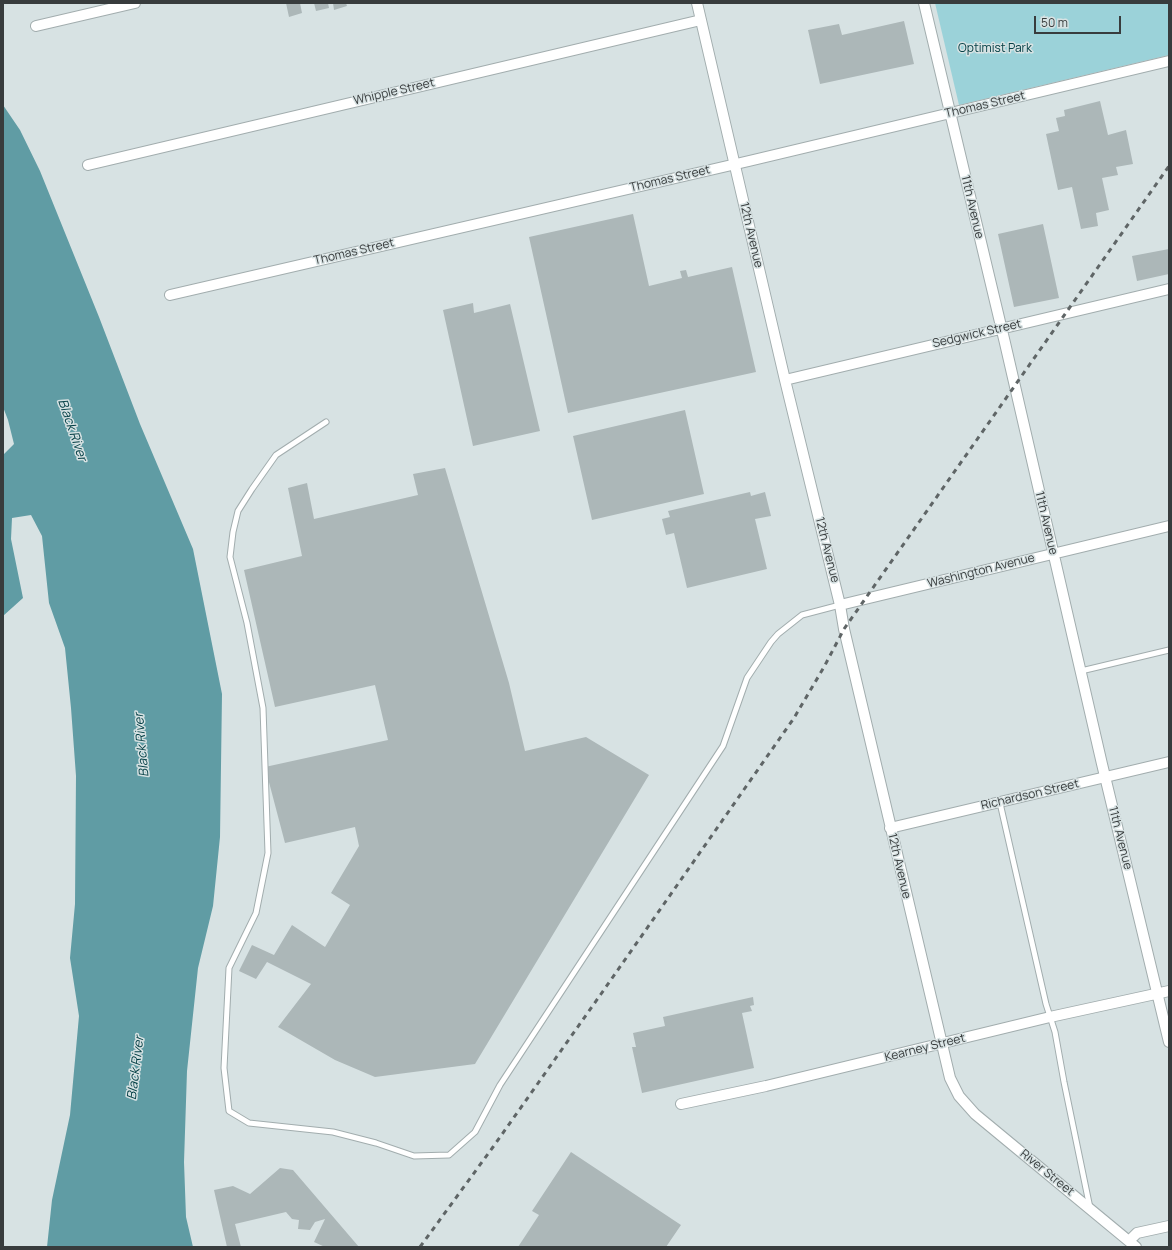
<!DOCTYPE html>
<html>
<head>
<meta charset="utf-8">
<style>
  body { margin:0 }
  #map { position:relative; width:1172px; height:1250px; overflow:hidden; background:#d7e2e3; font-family:Manrope,sans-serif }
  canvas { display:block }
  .frame { position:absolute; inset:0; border:4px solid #383c3d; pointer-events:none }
  .scale { position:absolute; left:1034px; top:16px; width:87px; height:18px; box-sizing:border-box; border:2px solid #383c3d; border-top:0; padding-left:5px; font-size:12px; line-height:14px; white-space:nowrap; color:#383c3d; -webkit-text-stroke:3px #d7e2e3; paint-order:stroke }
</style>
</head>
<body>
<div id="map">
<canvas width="1172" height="1250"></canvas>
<div class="frame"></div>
<div class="scale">50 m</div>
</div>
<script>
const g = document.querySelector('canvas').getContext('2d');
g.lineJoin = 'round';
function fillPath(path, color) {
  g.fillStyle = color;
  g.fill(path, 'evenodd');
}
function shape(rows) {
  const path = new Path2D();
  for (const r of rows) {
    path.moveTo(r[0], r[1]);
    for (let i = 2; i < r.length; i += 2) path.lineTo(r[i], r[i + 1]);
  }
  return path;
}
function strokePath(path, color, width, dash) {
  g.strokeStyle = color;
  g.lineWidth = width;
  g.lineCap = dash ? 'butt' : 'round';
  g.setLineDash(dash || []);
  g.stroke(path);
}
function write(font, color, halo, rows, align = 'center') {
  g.font = font + ' Manrope,sans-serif';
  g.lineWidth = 3;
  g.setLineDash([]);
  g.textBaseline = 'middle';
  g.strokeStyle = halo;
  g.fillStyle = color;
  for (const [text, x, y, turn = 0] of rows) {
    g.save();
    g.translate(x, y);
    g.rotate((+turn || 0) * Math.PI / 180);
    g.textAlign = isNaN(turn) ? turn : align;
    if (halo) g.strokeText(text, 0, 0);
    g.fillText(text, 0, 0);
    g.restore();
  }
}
fillPath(shape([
  [935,3,1169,3,1169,55,959,105]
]), '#9bd2d9');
fillPath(shape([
  [3,105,20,130,40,171,99,317,140,424,193,549,222,694,220,837,213,906,198,968,187,1071,184,1162,186,1217,193,1247,47,1247,52,1200,70,1115,79,1016,70,958,75,904,76,776,71,708,65,648,49,603,42,536,31,515,12,518,11,539,23,598,3,616,3,455,14,444,8,420,3,407]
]), '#609ca4');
fillPath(shape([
  [286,3,300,3,302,13,289,17],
  [314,3,328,3,329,8,316,11],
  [333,3,346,3,347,6,334,10],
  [904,21,914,64,820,84,808,30,839,24,842,35],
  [1100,101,1108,135,1126,130,1133,164,1116,167,1118,175,1102,178,1109,210,1096,213,1098,226,1081,229,1072,187,1058,190,1046,134,1059,131,1056,118,1065,116,1064,110],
  [633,214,649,286,682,278,680,271,686,270,688,277,732,267,756,372,568,413,529,237],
  [1043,224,1059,298,1014,307,998,234],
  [1169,249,1169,274,1137,281,1132,256],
  [473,303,474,313,510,304,540,431,473,446,443,310],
  [685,410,704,494,592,520,573,436],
  [445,468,509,683,525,751,586,737,649,775,475,1064,375,1077,335,1060,278,1027,311,984,267,962,256,979,239,971,252,945,274,955,292,925,325,947,350,905,331,893,359,846,355,827,285,843,265,767,388,740,375,685,275,707,244,570,302,556,288,488,307,483,314,519,418,495,413,474],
  [750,492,751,496,765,492,771,516,755,519,767,569,687,588,674,533,666,535,662,519,670,517,668,511],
  [753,997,754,1005,750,1006,752,1011,742,1013,754,1068,642,1093,632,1047,636,1047,633,1033,665,1026,663,1017],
  [571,1152,681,1225,666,1247,518,1247,539,1215,532,1211],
  [280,1168,293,1170,359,1247,325,1247,314,1242,325,1219,315,1222,310,1230,298,1229,299,1220,292,1219,286,1212,235,1224,241,1247,227,1247,214,1190,233,1186,250,1194]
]), '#acb7b8');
const service = shape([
  [326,422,276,455,252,489,238,511,233,532,230,557,247,623,263,708,268,853,256,913,229,968,224,1068,229,1111,249,1123,333,1132,376,1143,414,1156,449,1155,475,1132,500,1085,723,746,747,678,771,642,778,634,802,615,840,605],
  [1081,671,1169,650],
  [1000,803,1046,1004,1055,1032,1064,1082,1090,1208]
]);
const minor = shape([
  [697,3,785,380,840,605,844,629,950,1078,959,1096,975,1114,1136,1247],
  [924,3,1005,343,1102,764,1169,1042],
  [36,26,135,3],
  [88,165,701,20],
  [170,295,749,161,1169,61],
  [785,380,1169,289],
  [840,605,1169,526],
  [890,828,1169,762],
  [681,1104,766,1086,1050,1017,1169,991],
  [1129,1241,1137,1233,1169,1226]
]);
strokePath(service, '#a2adae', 7);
strokePath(minor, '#a2adae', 12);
strokePath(service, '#fff', 5);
strokePath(minor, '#fff', 10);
strokePath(shape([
  [420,1247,493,1147,601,994,794,718,824,667,844,629,1169,166]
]), '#5f6566', 3, [5, 5]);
write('12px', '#054046', '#d7e2e3', [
  ["Optimist Park",995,49]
]);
write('12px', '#383c3d', '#d7e2e3', [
  ["Whipple Street",394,92,-13],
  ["Thomas Street",985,105,-13],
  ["Thomas Street",670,179,-13],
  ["11th Avenue",972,207,77],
  ["12th Avenue",751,235,77],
  ["Thomas Street",354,252,-13],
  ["Sedgwick Street",977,334,-13],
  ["11th Avenue",1046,523,77],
  ["12th Avenue",827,550,76],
  ["Washington Avenue",981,571,-14],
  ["Richardson Street",1030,795,-13],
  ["11th Avenue",1120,838,76],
  ["12th Avenue",899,866,77],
  ["Kearney Street",925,1048,-14],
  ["River Street",1047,1173,39]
]);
write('italic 13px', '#003d43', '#d7e2e3', [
  ["Black River",72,430,71],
  ["Black River",142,745,-95],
  ["Black River",136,1068,-83]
]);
</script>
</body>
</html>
